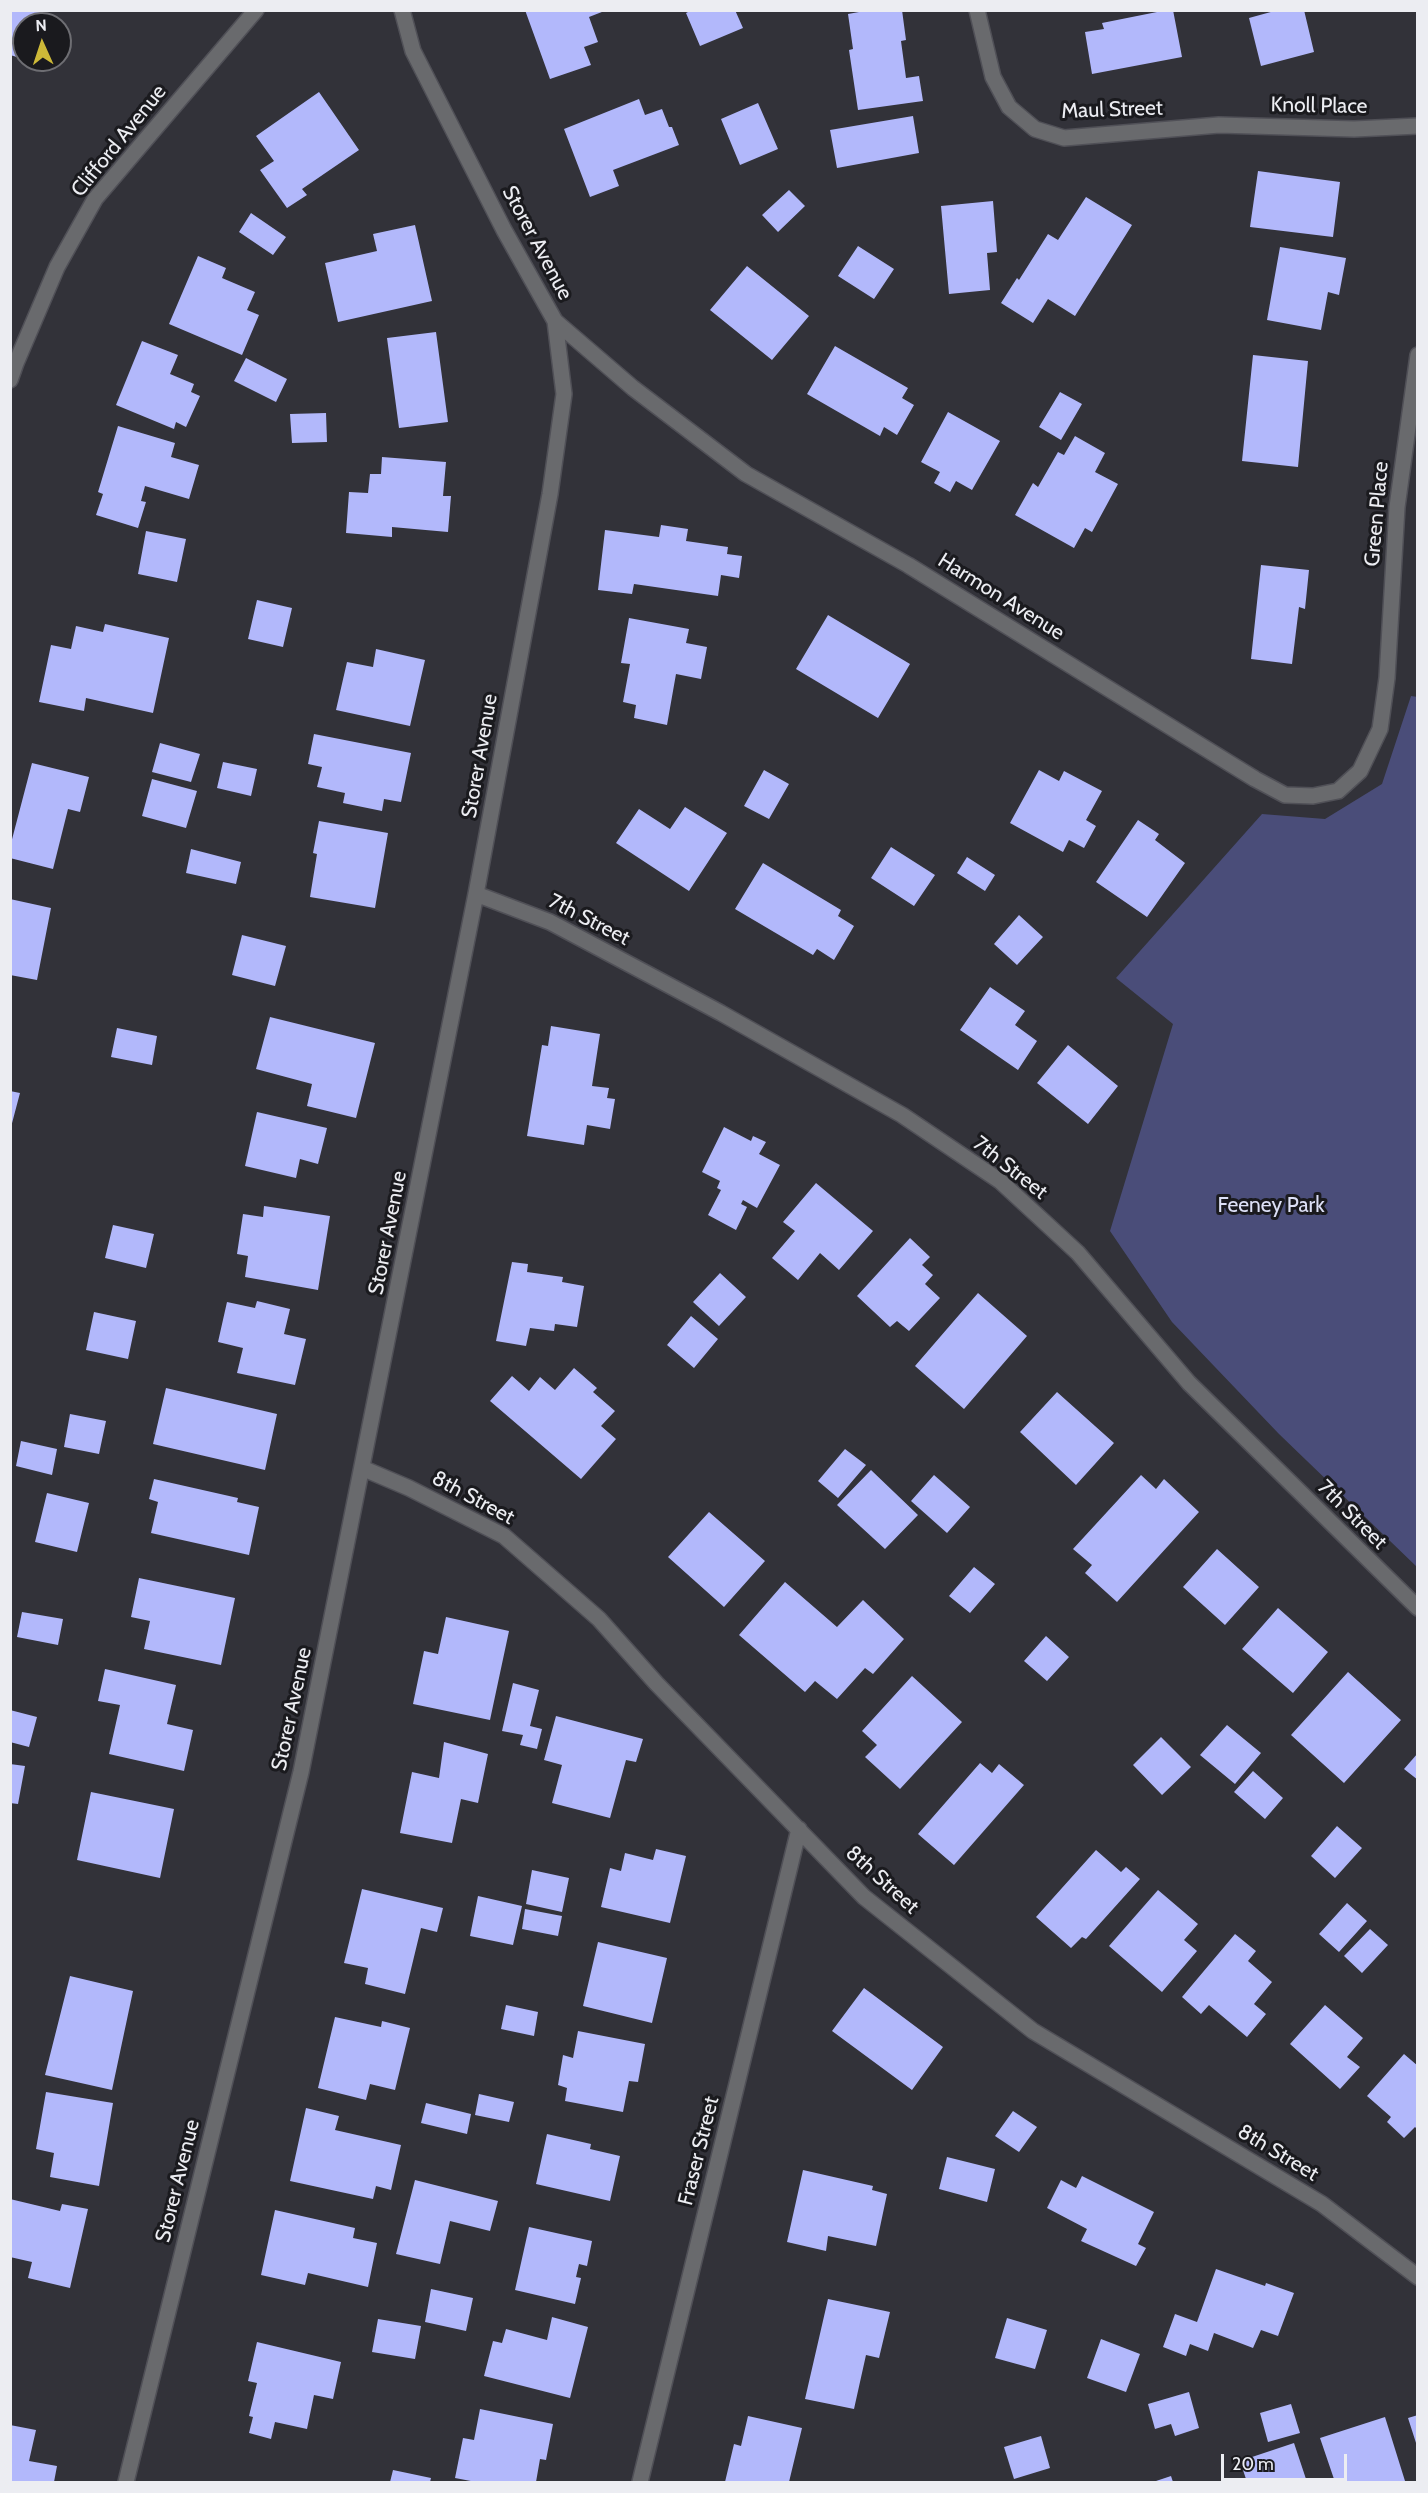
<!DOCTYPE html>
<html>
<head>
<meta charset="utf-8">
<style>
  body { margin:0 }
  #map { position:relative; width:1428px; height:2493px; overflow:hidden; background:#323239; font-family:Cabin,sans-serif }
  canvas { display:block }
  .frame { position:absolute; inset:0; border:12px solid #ecedf2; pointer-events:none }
  .north { position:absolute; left:12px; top:12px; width:60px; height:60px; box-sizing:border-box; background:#1a1a1e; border:2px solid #6e6e73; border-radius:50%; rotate:357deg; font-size:16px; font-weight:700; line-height:24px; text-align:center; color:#ecedf2 }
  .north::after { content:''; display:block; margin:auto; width:21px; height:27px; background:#cdb938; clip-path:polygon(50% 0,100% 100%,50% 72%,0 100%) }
  .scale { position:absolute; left:1221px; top:2454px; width:126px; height:27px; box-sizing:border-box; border:3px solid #ecedf2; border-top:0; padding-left:8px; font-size:18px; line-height:21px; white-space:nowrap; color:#ecedf2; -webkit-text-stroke:4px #1a1a1e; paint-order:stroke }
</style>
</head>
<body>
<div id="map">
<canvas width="1428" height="2493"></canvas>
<div class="frame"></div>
<div class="north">N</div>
<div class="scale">20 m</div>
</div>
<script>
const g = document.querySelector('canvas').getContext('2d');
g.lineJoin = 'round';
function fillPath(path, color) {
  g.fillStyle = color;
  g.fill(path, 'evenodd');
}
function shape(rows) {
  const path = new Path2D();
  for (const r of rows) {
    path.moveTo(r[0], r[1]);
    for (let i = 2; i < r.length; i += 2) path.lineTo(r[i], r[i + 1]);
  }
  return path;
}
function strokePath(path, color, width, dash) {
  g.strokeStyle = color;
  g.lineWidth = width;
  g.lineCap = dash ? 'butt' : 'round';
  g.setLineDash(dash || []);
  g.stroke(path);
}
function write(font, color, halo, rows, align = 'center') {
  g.font = font + ' Cabin,sans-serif';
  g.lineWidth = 6;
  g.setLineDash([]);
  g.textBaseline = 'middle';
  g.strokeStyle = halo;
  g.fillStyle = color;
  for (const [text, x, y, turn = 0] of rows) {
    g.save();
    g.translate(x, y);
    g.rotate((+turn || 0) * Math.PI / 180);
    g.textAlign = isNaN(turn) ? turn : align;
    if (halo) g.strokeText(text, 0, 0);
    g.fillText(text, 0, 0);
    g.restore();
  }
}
fillPath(shape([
  [1411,696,1418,697,1417,1567,1279,1434,1172,1322,1110,1231,1173,1024,1116,978,1262,814,1325,819,1382,784]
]), '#4a4d79');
fillPath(shape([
  [10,10,42,10,39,24,24,24,24,59,10,55],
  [525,10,607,10,589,17,598,42,584,47,591,65,550,79],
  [692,10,735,10,743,28,700,46,686,13],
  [870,10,902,10,906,40,901,41,906,78,919,76,923,101,858,110,849,50,853,49,848,14],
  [1167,10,1173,10,1182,57,1092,74,1085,32,1104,29,1102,23],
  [1278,10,1304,10,1314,52,1261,66,1249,18],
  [319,92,359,150,302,189,307,195,287,208,260,170,274,161,256,136],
  [639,99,645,115,662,109,669,127,672,127,679,145,613,170,619,186,590,197,564,129],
  [758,103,778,149,740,165,721,119],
  [913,116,919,153,837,168,830,130],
  [1258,171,1340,182,1333,237,1250,227],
  [789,190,805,206,778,232,762,215],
  [1086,197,1132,225,1075,316,1048,299,1033,323,1001,303,1017,278,1019,280,1048,234,1058,240],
  [993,201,997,252,987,253,990,290,949,294,941,206],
  [251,213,286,237,273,255,239,232],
  [415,225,432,301,338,322,325,263,377,251,373,234],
  [858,246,894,269,874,299,838,276],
  [1280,247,1346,258,1339,295,1328,292,1321,330,1267,320],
  [198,256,226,268,222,278,255,292,247,310,259,315,242,355,169,324],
  [747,266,809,316,772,360,710,310],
  [436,332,448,422,399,428,387,338],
  [142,341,178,355,170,374,194,384,191,392,200,396,186,427,176,422,174,429,116,405],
  [835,346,908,388,902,398,914,405,897,435,884,427,880,436,807,394],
  [1253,355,1308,361,1298,467,1242,461],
  [246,358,287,379,276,402,234,381],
  [1060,392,1082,404,1061,440,1039,427],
  [948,412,1000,441,972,490,956,481,950,492,934,483,940,472,921,462],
  [326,413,327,442,292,443,290,414],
  [118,426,175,443,171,457,199,465,189,499,145,486,141,501,146,502,138,528,96,515,103,494,98,492],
  [1075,436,1105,453,1095,472,1118,484,1092,532,1085,528,1074,548,1015,515,1033,483,1038,487,1058,452,1064,455],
  [382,457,446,462,443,496,451,496,448,532,392,527,392,537,346,533,349,492,368,493,370,474,381,474],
  [661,525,688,529,686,541,728,547,727,554,742,556,739,578,721,575,718,596,634,584,632,594,598,590,605,530,659,537],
  [146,531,186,539,177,582,138,574],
  [1261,565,1309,570,1305,609,1299,607,1292,664,1251,659],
  [257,600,292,608,283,647,248,639],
  [828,615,910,664,878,718,796,669],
  [629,618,689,629,686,643,707,647,701,679,676,674,667,725,634,718,636,705,623,702,630,664,621,663],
  [105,624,169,638,153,713,86,698,84,711,39,702,51,645,71,649,76,626,103,632],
  [376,649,425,660,410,726,336,710,347,662,373,667],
  [314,734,411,753,401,802,384,799,382,811,343,803,345,793,317,787,322,767,308,764],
  [160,743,200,754,191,782,152,772],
  [223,762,257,769,251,796,217,788],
  [32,763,89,777,80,812,68,809,53,869,10,858,10,847],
  [764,770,789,784,769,819,744,806],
  [1039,770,1059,781,1064,771,1102,791,1086,820,1096,826,1084,848,1069,840,1063,852,1010,823],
  [152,779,197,791,186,828,142,816],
  [685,807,727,833,689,891,616,843,639,809,670,829],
  [1138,820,1159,834,1155,840,1185,863,1147,917,1096,882],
  [319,821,388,833,375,908,310,897,317,854,313,853],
  [891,847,935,875,914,906,871,878],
  [191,849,241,862,236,884,186,873],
  [967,857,995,875,985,891,957,873],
  [763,863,841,910,838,916,854,926,834,960,817,949,813,955,735,909],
  [10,899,51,908,37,980,10,975],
  [1019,915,1043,937,1017,965,994,944],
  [242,935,286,946,275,986,232,975],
  [990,987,1025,1011,1015,1025,1037,1041,1018,1070,960,1030],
  [270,1017,375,1043,356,1118,307,1106,312,1084,256,1069],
  [551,1026,600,1034,592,1086,609,1088,607,1098,615,1099,610,1129,587,1125,584,1145,527,1136,542,1045,548,1046],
  [117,1028,157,1036,152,1065,111,1057],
  [1068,1045,1118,1086,1088,1124,1037,1083],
  [10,1091,20,1093,11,1127,10,1127],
  [257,1112,327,1128,318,1164,300,1159,296,1178,245,1166],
  [724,1127,751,1141,753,1136,766,1142,759,1154,780,1165,757,1208,743,1200,741,1204,747,1207,736,1230,708,1215,721,1190,717,1188,720,1181,702,1172],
  [816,1183,873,1231,839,1270,820,1253,798,1280,772,1258,795,1231,783,1222],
  [264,1206,330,1216,318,1290,245,1277,248,1256,237,1254,243,1214,263,1217],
  [113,1225,154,1234,146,1268,105,1258],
  [910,1238,930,1257,922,1265,933,1275,925,1284,940,1298,909,1331,897,1321,890,1327,857,1296],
  [512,1262,528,1264,527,1272,563,1277,562,1282,584,1286,577,1327,555,1324,554,1331,530,1328,526,1346,496,1341],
  [720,1273,746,1297,719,1326,693,1302],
  [978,1293,1027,1336,964,1409,915,1366],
  [257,1301,290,1309,284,1334,306,1339,295,1385,237,1373,243,1348,218,1342,227,1302,255,1308],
  [94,1312,136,1321,128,1359,86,1350],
  [691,1316,718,1339,694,1368,667,1345],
  [574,1368,597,1388,593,1392,615,1411,601,1426,616,1439,581,1479,490,1401,512,1376,529,1391,540,1377,555,1390],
  [166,1388,277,1414,265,1470,153,1444],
  [1057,1392,1114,1443,1076,1485,1020,1432],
  [70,1414,106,1421,99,1454,64,1447],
  [21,1441,57,1449,52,1475,16,1466],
  [845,1449,866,1465,838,1498,818,1481],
  [871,1470,918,1515,885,1549,837,1505],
  [934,1475,970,1507,947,1533,911,1501],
  [1141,1475,1156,1489,1164,1479,1199,1512,1117,1602,1085,1573,1092,1565,1073,1549],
  [154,1479,238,1498,237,1502,259,1507,249,1555,151,1533,158,1502,149,1499],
  [47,1493,89,1503,77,1552,35,1542],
  [709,1512,765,1561,724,1607,668,1557],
  [1217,1549,1259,1587,1225,1625,1183,1587],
  [974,1567,995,1584,970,1613,949,1596],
  [139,1578,235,1598,221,1665,144,1649,150,1621,131,1617],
  [785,1582,837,1627,863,1600,904,1639,873,1674,865,1668,837,1699,815,1681,805,1692,739,1635],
  [1278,1608,1328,1652,1293,1693,1242,1649],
  [22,1612,63,1619,58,1645,17,1637],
  [446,1617,509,1631,490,1720,413,1704,424,1651,438,1654],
  [1046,1636,1069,1657,1047,1681,1024,1661],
  [105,1669,176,1685,167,1724,193,1730,184,1771,109,1754,120,1705,98,1701],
  [1348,1672,1401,1720,1344,1783,1291,1735],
  [912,1676,962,1722,900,1789,865,1757,877,1745,862,1731],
  [513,1683,539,1690,530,1726,542,1729,537,1749,520,1745,523,1735,502,1731],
  [10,1710,37,1717,29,1747,10,1742],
  [556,1716,643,1739,636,1762,626,1760,610,1818,552,1803,562,1765,544,1760],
  [1227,1725,1261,1753,1235,1784,1200,1755],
  [1161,1737,1191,1767,1162,1795,1133,1765],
  [444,1742,488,1754,478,1803,461,1799,452,1843,400,1833,412,1772,439,1778],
  [1418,1753,1418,1780,1404,1769],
  [980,1763,992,1773,999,1764,1024,1785,954,1865,918,1834],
  [10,1764,25,1766,18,1804,10,1803],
  [1253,1771,1283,1798,1265,1819,1234,1792],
  [91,1792,174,1809,160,1878,77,1860],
  [1337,1826,1362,1848,1335,1878,1311,1856],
  [656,1849,686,1856,670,1923,601,1907,610,1868,621,1871,625,1853,653,1860],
  [1096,1850,1121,1872,1126,1867,1140,1879,1086,1939,1082,1937,1071,1948,1036,1917],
  [532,1870,569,1878,562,1912,526,1904],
  [362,1889,443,1908,437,1932,421,1928,405,1994,365,1984,368,1968,344,1963],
  [1158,1890,1198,1924,1184,1940,1197,1951,1162,1992,1109,1946],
  [478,1896,522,1906,513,1945,470,1936],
  [1347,1903,1367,1921,1339,1952,1319,1934],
  [525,1909,562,1916,558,1936,522,1929],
  [1370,1929,1388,1945,1362,1973,1344,1956],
  [1235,1934,1256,1951,1248,1961,1272,1982,1254,2004,1266,2014,1247,2037,1209,2005,1201,2014,1182,1997],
  [598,1942,667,1958,652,2023,583,2006],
  [70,1976,133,1991,112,2090,45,2075],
  [864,1988,943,2047,912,2090,832,2031],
  [506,2005,538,2012,534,2036,501,2029],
  [1325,2005,1363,2038,1347,2057,1360,2067,1340,2089,1290,2044],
  [335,2017,381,2027,382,2021,410,2028,395,2090,370,2084,366,2100,318,2088],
  [578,2031,645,2044,638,2082,629,2081,623,2112,565,2101,567,2088,558,2085,563,2055,573,2058],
  [1404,2054,1418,2066,1418,2130,1415,2127,1404,2138,1387,2122,1391,2117,1367,2096],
  [46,2092,113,2103,99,2186,50,2177,54,2153,36,2149],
  [479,2094,514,2102,509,2122,475,2115],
  [426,2103,471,2114,467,2134,421,2123],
  [306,2108,339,2116,335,2130,401,2145,391,2190,376,2186,373,2199,290,2181],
  [1013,2111,1037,2127,1019,2152,995,2136],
  [547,2134,591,2144,590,2149,620,2156,610,2201,536,2184],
  [947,2157,995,2169,987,2202,939,2189],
  [803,2170,873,2186,872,2190,887,2194,876,2246,828,2236,826,2251,787,2242],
  [1082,2176,1154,2212,1138,2244,1146,2248,1136,2266,1081,2241,1087,2229,1047,2208,1061,2180,1076,2188],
  [415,2180,498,2201,490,2231,450,2221,440,2264,396,2254],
  [10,2199,60,2211,62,2204,88,2209,70,2288,28,2278,32,2262,10,2257],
  [275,2210,355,2228,353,2238,377,2243,368,2287,308,2273,305,2285,261,2275],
  [529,2227,592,2241,587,2266,579,2264,576,2277,581,2278,575,2304,515,2290],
  [1216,2269,1265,2286,1266,2283,1294,2293,1278,2336,1261,2330,1253,2348,1214,2333,1208,2351,1190,2344,1186,2356,1163,2347,1175,2314,1197,2322],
  [431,2289,473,2298,466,2331,425,2322],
  [828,2299,890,2312,879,2358,866,2355,854,2409,805,2399],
  [552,2317,588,2327,570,2398,484,2376,493,2341,502,2343,506,2329,547,2340],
  [1007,2318,1047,2330,1035,2369,995,2358],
  [378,2319,421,2326,415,2359,372,2352],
  [1101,2339,1140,2354,1126,2392,1087,2378],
  [257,2342,341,2362,333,2399,314,2395,307,2429,275,2422,271,2439,249,2433,253,2417,249,2416,257,2383,248,2381],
  [1189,2392,1199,2428,1175,2436,1171,2424,1155,2429,1148,2404],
  [1291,2404,1300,2433,1268,2442,1260,2413],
  [480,2409,553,2424,546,2460,540,2459,536,2482,476,2482,455,2478,463,2438,474,2440],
  [1418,2415,1418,2446,1417,2446,1408,2418],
  [748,2416,802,2428,789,2482,725,2482,734,2444,741,2446],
  [1385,2417,1405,2481,1335,2482,1320,2438],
  [10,2425,36,2430,29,2461,57,2466,54,2482,10,2482],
  [1041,2436,1050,2468,1014,2479,1004,2447],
  [1294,2443,1307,2482,1247,2482,1240,2461],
  [393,2470,431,2478,430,2482,390,2482],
  [1171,2476,1173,2482,1153,2482]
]), '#b2b8fb');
const street = shape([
  [977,10,993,77,1009,107,1035,129,1064,138,1219,125,1354,129,1418,126],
  [555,321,633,388,746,474,908,565,1255,779,1285,795,1313,796,1338,791,1360,771,1380,729,1387,678,1397,507,1418,355],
  [10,380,16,363,57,267,95,199,256,10],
  [476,894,550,922,721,1013,902,1115,1000,1181,1078,1253,1189,1383,1418,1608],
  [362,1468,409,1488,504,1536,599,1619,656,1683,864,1897,1033,2031,1322,2204,1418,2277],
  [126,2482,301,1772,476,894,550,494,564,394,555,321,504,230,413,51,402,10],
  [640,2482,799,1829]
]);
strokePath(street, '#505057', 18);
strokePath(street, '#696a6d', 15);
write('21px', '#ecedf2', '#1a1a1e', [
  ["Knoll Place",1319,106,1],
  ["Maul Street",1112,110,-2],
  ["Clifford Avenue",119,141,-51],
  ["Storer Avenue",537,243,62],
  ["Green Place",1377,514,-85],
  ["Harmon Avenue",1001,597,32],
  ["Storer Avenue",480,756,-80],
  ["7th Street",589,920,27],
  ["7th Street",1010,1168,38],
  ["Storer Avenue",388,1233,-79],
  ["8th Street",473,1498,28],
  ["7th Street",1352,1515,45],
  ["Storer Avenue",292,1709,-78],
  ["8th Street",882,1880,42],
  ["Fraser Street",699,2151,-76],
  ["8th Street",1278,2153,31],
  ["Storer Avenue",178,2181,-76]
]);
write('21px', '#dde0f6', '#1a1a1e', [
  ["Feeney Park",1271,1206]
]);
</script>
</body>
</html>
